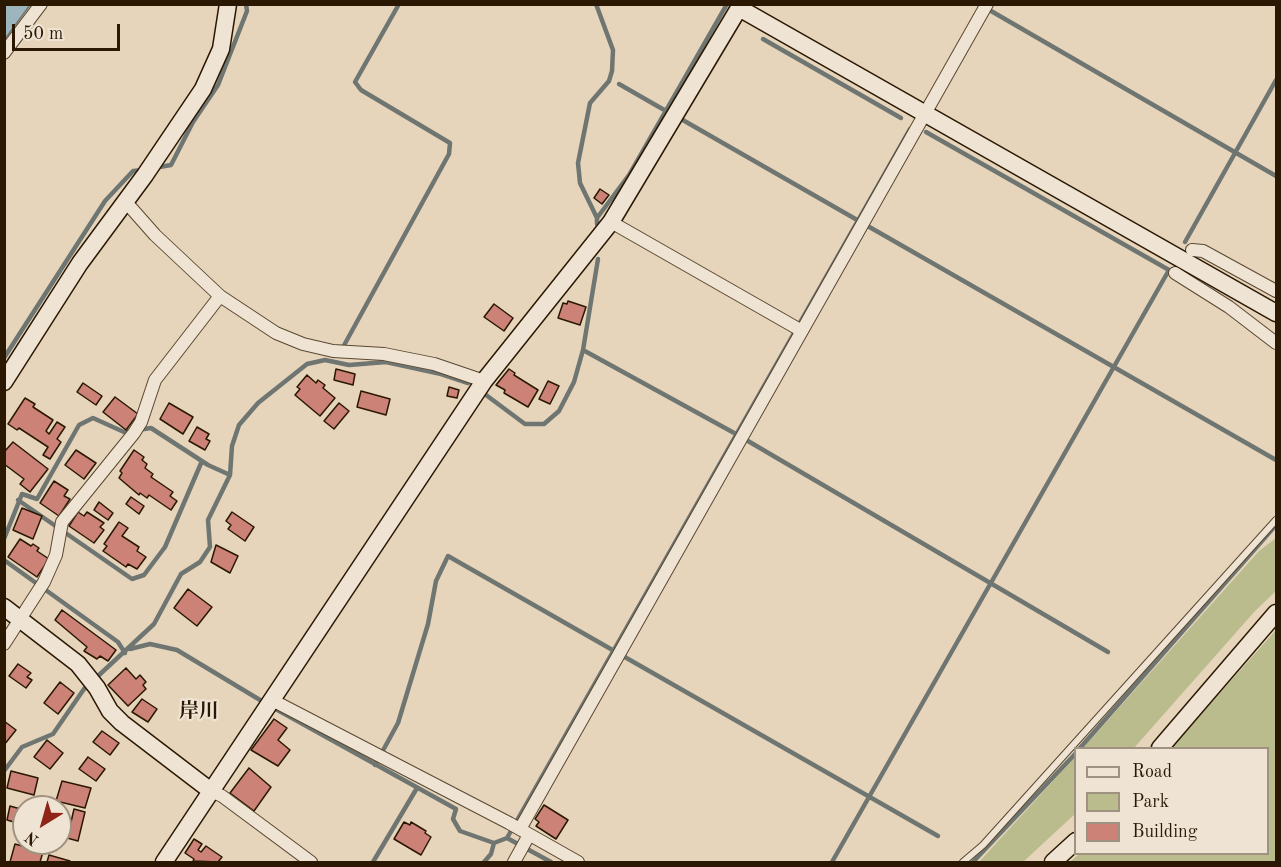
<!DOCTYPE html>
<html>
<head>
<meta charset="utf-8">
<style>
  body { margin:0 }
  #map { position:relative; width:1281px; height:867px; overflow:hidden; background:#e7d5bb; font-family:"Old Standard TT",serif }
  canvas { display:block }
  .frame { position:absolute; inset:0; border:6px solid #2a1803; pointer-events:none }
  .legend { position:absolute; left:1074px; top:747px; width:195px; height:108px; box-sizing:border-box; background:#efe4d3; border:2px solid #a09280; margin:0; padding:8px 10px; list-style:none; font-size:18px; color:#2a1803 }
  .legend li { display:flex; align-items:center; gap:12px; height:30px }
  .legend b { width:30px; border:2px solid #a09280 }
  .north { position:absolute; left:12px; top:795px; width:60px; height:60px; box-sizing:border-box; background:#efe4d3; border:2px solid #a09280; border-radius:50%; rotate:217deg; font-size:16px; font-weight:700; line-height:24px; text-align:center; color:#2a1803 }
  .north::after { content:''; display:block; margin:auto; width:21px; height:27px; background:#8f2418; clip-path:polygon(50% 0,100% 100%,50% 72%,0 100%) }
  .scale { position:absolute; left:12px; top:24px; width:108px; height:27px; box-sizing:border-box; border:3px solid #2a1803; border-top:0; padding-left:8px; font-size:18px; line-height:21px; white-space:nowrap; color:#2a1803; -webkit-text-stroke:4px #efe4d3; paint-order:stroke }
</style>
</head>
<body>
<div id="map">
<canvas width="1281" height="867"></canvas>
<div class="frame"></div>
<ul class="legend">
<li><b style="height:8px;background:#efe4d3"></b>Road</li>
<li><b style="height:16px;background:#babc8d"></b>Park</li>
<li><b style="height:16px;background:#cc8276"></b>Building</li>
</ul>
<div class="north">N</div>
<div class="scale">50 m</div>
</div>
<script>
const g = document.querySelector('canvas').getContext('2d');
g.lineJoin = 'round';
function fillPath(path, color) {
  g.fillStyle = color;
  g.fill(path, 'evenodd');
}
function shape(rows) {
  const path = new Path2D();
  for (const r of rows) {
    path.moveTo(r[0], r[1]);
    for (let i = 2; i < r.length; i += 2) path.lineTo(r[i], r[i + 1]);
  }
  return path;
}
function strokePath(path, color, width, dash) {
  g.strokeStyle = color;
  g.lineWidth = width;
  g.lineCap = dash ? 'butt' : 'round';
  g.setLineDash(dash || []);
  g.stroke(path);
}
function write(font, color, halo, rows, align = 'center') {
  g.font = font + ' "Old Standard TT","Noto Serif JP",serif';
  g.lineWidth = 4.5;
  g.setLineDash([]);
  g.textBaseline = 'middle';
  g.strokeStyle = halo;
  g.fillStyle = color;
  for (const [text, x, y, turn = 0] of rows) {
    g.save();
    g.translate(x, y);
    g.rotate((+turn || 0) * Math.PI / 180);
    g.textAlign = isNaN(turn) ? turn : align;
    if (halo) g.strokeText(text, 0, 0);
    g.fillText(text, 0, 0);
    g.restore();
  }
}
fillPath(shape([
  [1276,538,1276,591,1255,611,1134,748,1083,748,1259,551],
  [1276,630,1276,862,1070,862,1079,854,1268,854,1268,748,1171,748],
  [1075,757,1075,814,1023,862,979,862]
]), '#babc8d');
const water = shape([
  [5,4,30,5,5,39,4,5,5,4]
]);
fillPath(water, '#9db5bc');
strokePath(water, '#6f7672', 1.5);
strokePath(shape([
  [596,4,613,50,612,71,609,81,590,103,578,163,580,183,597,218,597,224],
  [979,4,1276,176],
  [763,39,901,118],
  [619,84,666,111],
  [681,119,1276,460],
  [154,168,171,165,193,122,218,85,247,11,246,4],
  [597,218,629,175,727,4],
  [1185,242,1276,80],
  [342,349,449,154,450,143,361,90,355,82,399,4],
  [583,350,736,434,1108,652],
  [4,358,105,201,133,171,143,170],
  [486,395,525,424,544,424,559,411,574,382,583,350,598,259],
  [18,500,132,579,144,575,165,547,202,461],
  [4,539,22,494,37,499,79,425,93,418,124,432,151,428,208,465,230,475],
  [4,560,118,642,125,653],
  [130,649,150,644,177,650,265,703],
  [272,707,456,809,453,819,460,831,494,843],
  [1080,748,1276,525],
  [375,765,398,723,428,624,436,581,448,556,938,836],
  [4,771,22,747,53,734,84,689,154,624,181,574,200,562,210,547,208,520,230,475,232,446,239,425,258,403,307,364,325,360,349,365,386,362,441,374,468,383],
  [507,838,551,862],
  [373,862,417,788],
  [484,862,491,854,494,843,507,838,910,129],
  [832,862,1169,270,926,132],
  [973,862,1076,753]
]), '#6f7672', 4.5);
const building = shape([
  [600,189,609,195,602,204,594,198,600,189],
  [568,301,586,307,580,325,558,318,563,303,567,304,568,301],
  [494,304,513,318,504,331,484,317,494,304],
  [336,369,355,374,353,385,334,380,336,369],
  [509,369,515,373,514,375,538,390,528,407,504,393,505,390,496,385,509,369],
  [307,375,316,383,318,380,325,385,323,388,335,398,320,416,295,395,300,389,297,387,307,375],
  [548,381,559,386,550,404,539,399,548,381],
  [83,383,102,396,96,405,77,392,83,383],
  [449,387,459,390,457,398,447,396,449,387],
  [361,391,390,399,386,415,357,407,361,391],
  [115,397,138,414,126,430,103,412,115,397],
  [25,398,35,404,33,407,53,420,46,431,49,434,57,422,65,427,57,439,61,442,50,459,43,455,48,447,19,428,17,430,8,424,25,398],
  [169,403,193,417,183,434,160,419,169,403],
  [339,403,349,411,334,429,324,421,339,403],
  [197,427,209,434,206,439,210,441,205,450,189,441,197,427],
  [13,442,48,469,30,492,20,484,24,479,4,464,5,451,13,442],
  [76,450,96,463,84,479,65,465,76,450],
  [134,450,144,457,142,460,147,464,145,468,153,474,151,477,173,492,170,496,177,501,171,510,149,495,147,498,140,493,139,495,119,478,122,473,120,471,134,450],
  [54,481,68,490,64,496,70,499,59,516,40,503,54,481],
  [131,497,144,506,139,514,126,504,131,497],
  [99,502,113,513,108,520,94,510,99,502],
  [22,508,42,516,33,539,13,530,22,508],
  [78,512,84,516,87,512,104,523,100,527,104,530,94,543,69,526,78,512],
  [232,512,254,527,245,541,228,529,231,525,226,521,232,512],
  [119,522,128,528,122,536,139,547,137,551,146,557,137,569,128,564,126,567,103,551,107,546,104,544,119,522],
  [20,539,31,546,33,544,39,548,37,551,49,559,37,577,8,557,20,539],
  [216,545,238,556,230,573,211,562,216,545],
  [188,589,212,607,197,626,174,608,188,589],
  [62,610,116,650,108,661,100,656,97,659,84,651,87,647,55,620,62,610],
  [18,664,31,673,27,677,32,680,26,688,9,676,18,664],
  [126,668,136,679,140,675,146,682,143,685,146,689,128,706,108,685,126,668],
  [60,682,74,693,58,714,44,703,60,682],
  [142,699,157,709,148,722,132,712,142,699],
  [274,719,287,728,278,740,290,750,278,766,251,750,274,719],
  [4,721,16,730,4,745,4,721],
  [102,731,119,743,110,755,93,742,102,731],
  [47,740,63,753,50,769,34,757,47,740],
  [88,757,105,769,96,781,79,769,88,757],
  [249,768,271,787,254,811,230,793,249,768],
  [11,771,38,778,34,795,7,788,11,771],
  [62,781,91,788,85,808,56,801,62,781],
  [544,805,568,820,556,839,536,826,539,822,535,819,544,805],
  [10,806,24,810,24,825,7,820,10,806],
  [74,809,85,812,78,841,60,836,60,819,71,822,74,809],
  [404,822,410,825,411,822,426,831,425,833,431,837,421,855,394,839,404,822],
  [194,839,202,844,198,850,201,852,206,846,222,857,218,862,193,861,194,859,185,853,194,839],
  [15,844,43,852,40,862,10,862,15,844],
  [49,855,70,861,70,862,47,862,49,855]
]);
fillPath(building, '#cc8276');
strokePath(building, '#2a1803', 1.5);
const lane = shape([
  [963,862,983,845,1276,520]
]);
const street = shape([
  [4,53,41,4],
  [125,201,155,235,220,296,276,333,303,344,333,351,384,354,434,364,484,381],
  [611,222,802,331],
  [1192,250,1203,251,1276,291],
  [1175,273,1229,307,1276,343],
  [4,644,44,582,56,555,62,522,134,433,141,422,155,380,220,296],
  [272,700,509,823,578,862],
  [211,791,222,796,311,862],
  [520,829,987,4],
  [514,862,529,835]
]);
const secondary = shape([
  [741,4,739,8,1276,313],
  [4,382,80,263,145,175,203,89,221,49,228,4],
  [4,607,78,664,97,688,110,711,122,723,211,791],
  [1160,748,1276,613],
  [164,862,484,381,611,222,739,8],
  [1053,862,1076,841]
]);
strokePath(lane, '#594731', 8);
strokePath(street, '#594731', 14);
strokePath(secondary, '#2a1803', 19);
strokePath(lane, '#efe4d3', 6);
strokePath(street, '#efe4d3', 12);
strokePath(secondary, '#efe4d3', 16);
write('bold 20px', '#2a1803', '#efe4d3', [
  ["岸川",199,712]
]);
</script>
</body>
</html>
